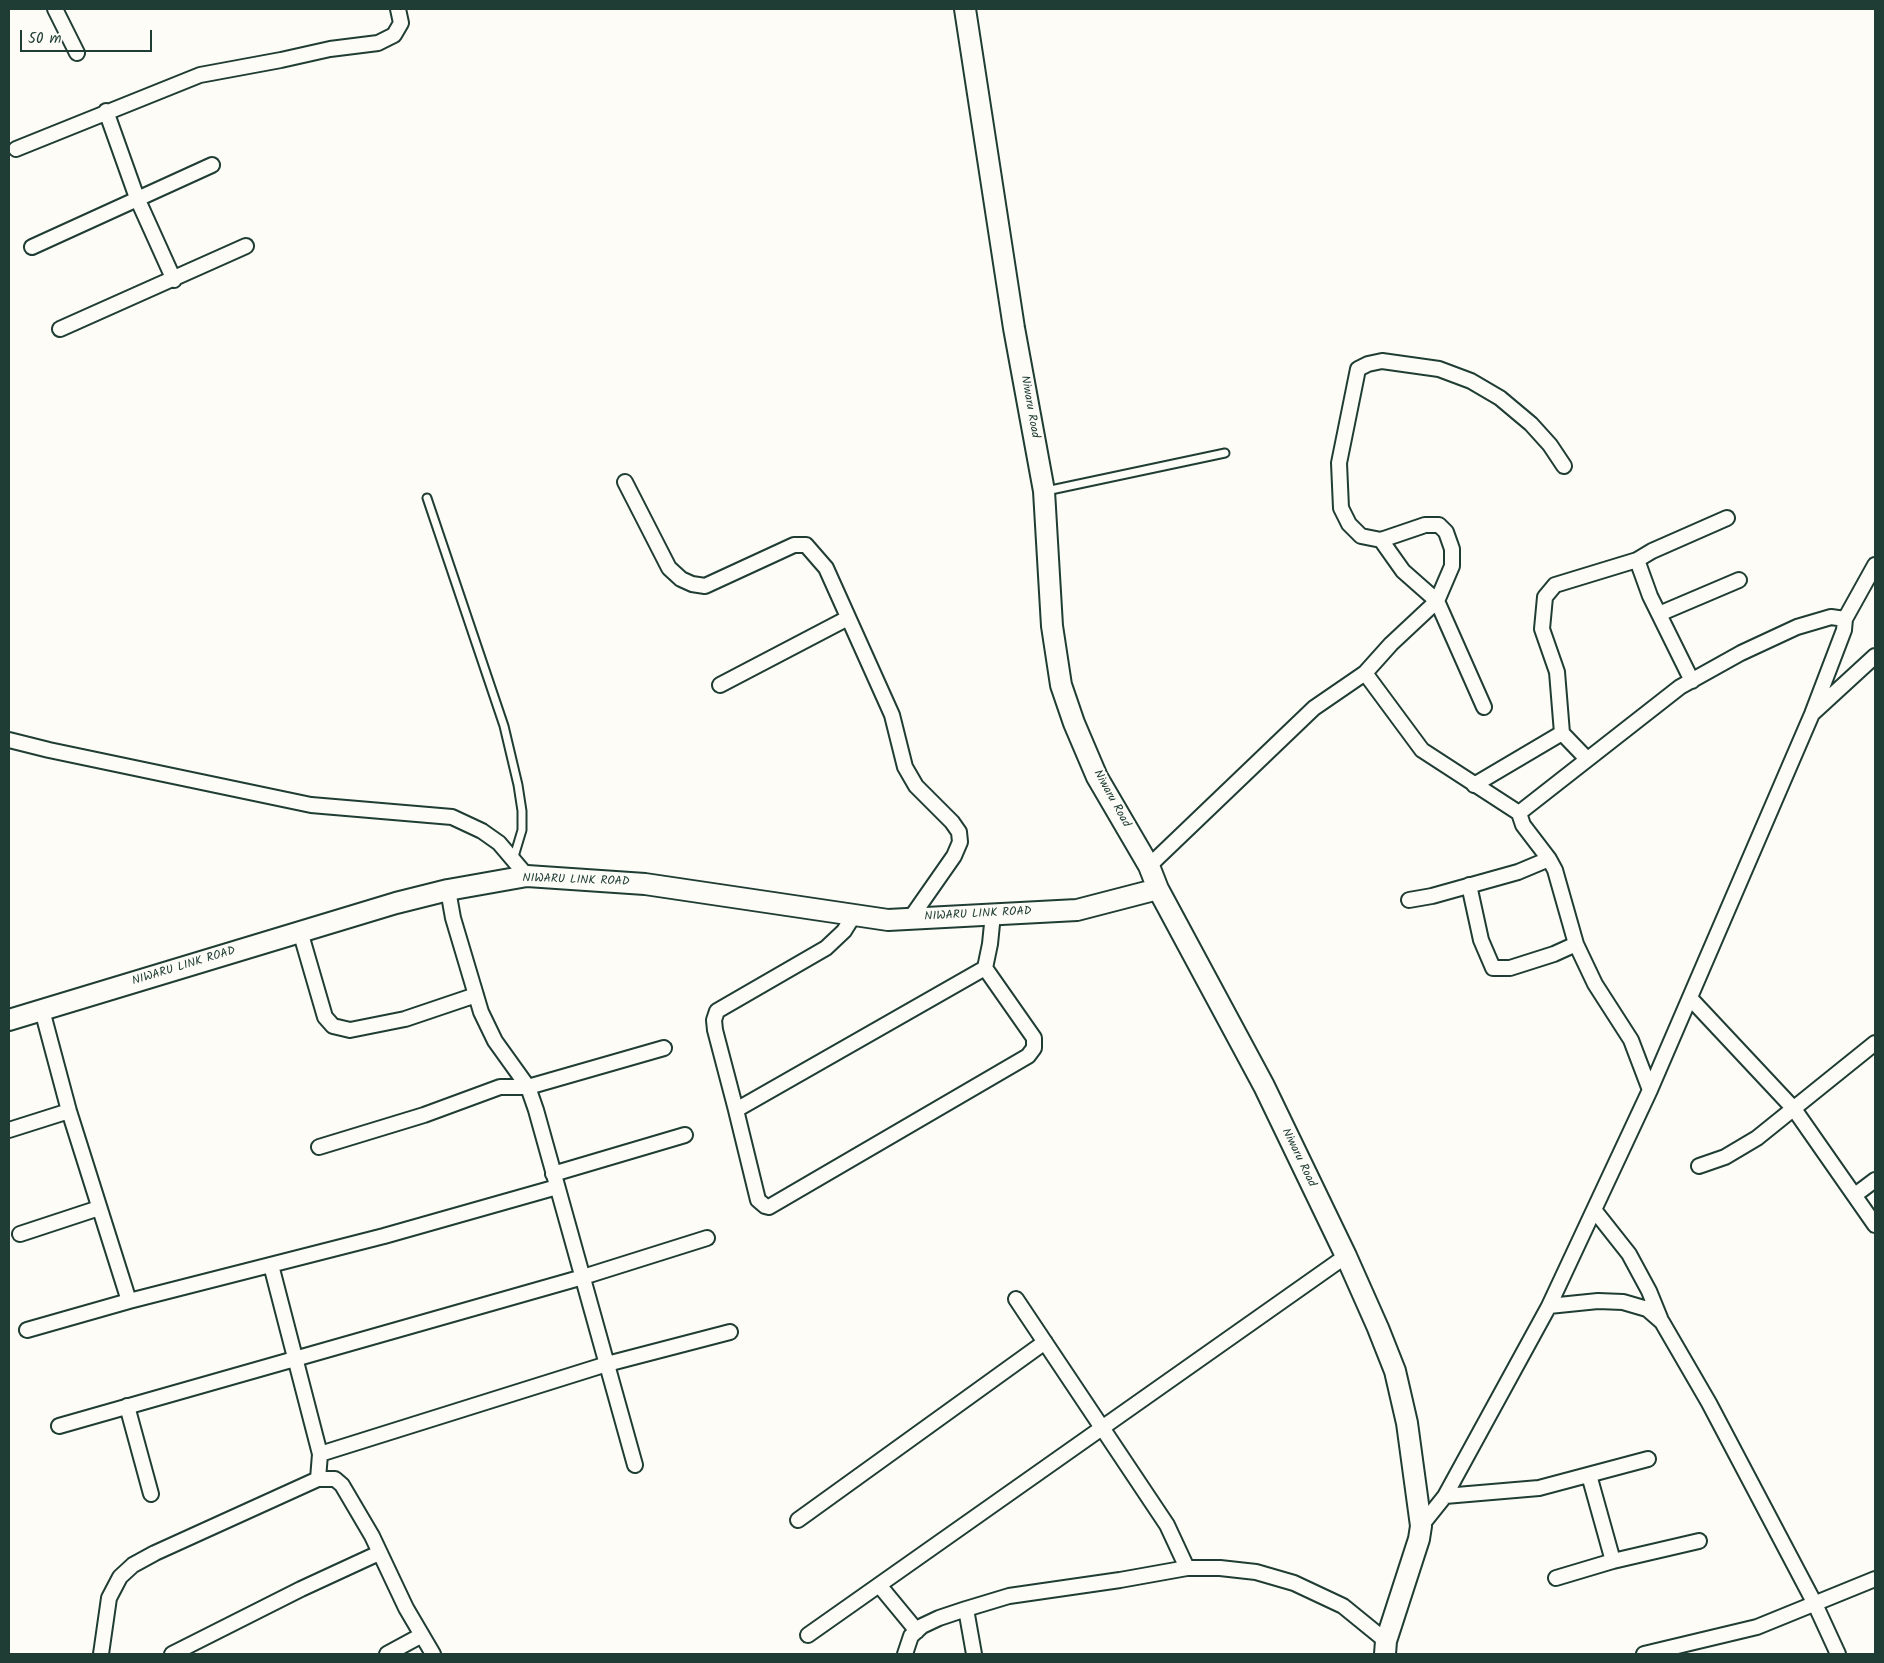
<!DOCTYPE html>
<html>
<head>
<meta charset="utf-8">
<style>
  body { margin:0 }
  #map { position:relative; width:1884px; height:1663px; overflow:hidden; background:#fdfcf7; font-family:Kalam,sans-serif }
  canvas { display:block }
  .frame { position:absolute; inset:0; border:10px solid #1f3d34; pointer-events:none }
  .scale { position:absolute; left:20px; top:30px; width:132px; height:22px; box-sizing:border-box; border:2px solid #1f3d34; border-top:0; padding-left:6px; font-size:15px; line-height:18px; white-space:nowrap; color:#1f3d34; -webkit-text-stroke:4px #fdfcf7; paint-order:stroke }
</style>
</head>
<body>
<div id="map">
<canvas width="1884" height="1663"></canvas>
<div class="frame"></div>
<div class="scale">50 m</div>
</div>
<script>
const g = document.querySelector('canvas').getContext('2d');
g.lineJoin = 'round';
function shape(rows) {
  const path = new Path2D();
  for (const r of rows) {
    path.moveTo(r[0], r[1]);
    for (let i = 2; i < r.length; i += 2) path.lineTo(r[i], r[i + 1]);
  }
  return path;
}
function strokePath(path, color, width, dash) {
  g.strokeStyle = color;
  g.lineWidth = width;
  g.lineCap = dash ? 'butt' : 'round';
  g.setLineDash(dash || []);
  g.stroke(path);
}
function write(font, color, halo, rows, align = 'center') {
  g.font = font + ' Kalam,sans-serif';
  g.lineWidth = 4.5;
  g.setLineDash([]);
  g.textBaseline = 'middle';
  g.strokeStyle = halo;
  g.fillStyle = color;
  for (const [text, x, y, turn = 0] of rows) {
    g.save();
    g.translate(x, y);
    g.rotate((+turn || 0) * Math.PI / 180);
    g.textAlign = isNaN(turn) ? turn : align;
    if (halo) g.strokeText(text, 0, 0);
    g.fillText(text, 0, 0);
    g.restore();
  }
}
const lane = shape([
  [1046,491,1225,453],
  [427,498,504,726,518,785,522,811,522,830,513,860]
]);
const street = shape([
  [55,9,77,53],
  [106,111,137,198,174,280],
  [16,149,200,75,281,60,330,49,378,43,394,35,401,23,398,9],
  [32,247,212,165],
  [60,329,246,246],
  [625,482,669,568,681,579,692,584,705,586,794,545,806,545,826,568,892,715,905,767,916,786,952,822,959,832,960,842,954,856,910,919],
  [1381,540,1425,525,1439,525,1446,532,1452,549,1452,566,1437,601,1484,707],
  [1637,560,1650,596,1692,681],
  [1659,614,1739,580],
  [1845,619,1875,565],
  [1365,673,1391,644,1437,601,1403,571,1381,540,1361,536,1349,524,1341,508,1339,463,1358,369,1368,364,1382,361,1439,369,1471,381,1500,398,1531,424,1550,445,1564,466],
  [720,685,848,618],
  [1814,712,1875,656],
  [9,740,49,750,311,805,452,817,482,831,499,843,527,876],
  [1587,759,1562,733,1557,672,1542,629,1545,597,1555,585,1637,560,1652,551,1727,518],
  [1474,785,1562,733],
  [1519,813,1680,687,1741,653,1797,627,1831,617,1845,619,1844,630,1812,714,1650,1090,1549,1306],
  [1149,866,1314,708,1365,673,1422,750,1519,813,1523,825,1549,859,1555,870,1576,944,1595,984,1631,1040,1650,1090],
  [1469,885,1481,940,1493,968,1510,968,1554,954,1576,944],
  [448,890,453,918,481,1012,495,1041,528,1087,536,1110,635,1465],
  [1409,900,1432,896,1518,872,1549,859],
  [854,915,844,931,826,948,717,1011,714,1020,715,1030,736,1110,985,968,990,944,993,914],
  [300,931,325,1017,333,1026,350,1030,405,1019,476,995],
  [1690,998,1794,1109,1875,1225],
  [42,1010,69,1111,129,1301],
  [736,1110,758,1200,765,1206,769,1207,1028,1056,1034,1048,1034,1038,985,968],
  [9,1130,69,1111],
  [319,1147,424,1115,500,1087,528,1087,664,1048],
  [1699,1166,1725,1157,1757,1138,1875,1043],
  [553,1174,685,1135],
  [1855,1195,1875,1180],
  [1595,1211,1629,1254,1649,1291,1660,1318],
  [20,1234,99,1208],
  [271,1265,320,1454,318,1479],
  [1016,1299,1167,1525,1187,1568],
  [27,1330,129,1301,384,1236,557,1187],
  [127,1406,151,1494],
  [59,1426,583,1277,707,1238],
  [320,1454,607,1364,730,1332],
  [1589,1475,1613,1561,1699,1541],
  [1445,1496,1539,1488,1648,1459],
  [798,1520,1045,1342],
  [1421,1526,1445,1496,1549,1306,1598,1301,1623,1302,1647,1309,1662,1322,1709,1403,1815,1604,1838,1654],
  [1556,1578,1613,1561],
  [879,1585,917,1631],
  [966,1609,974,1654],
  [808,1635,1346,1256],
  [101,1654,109,1598,120,1577,133,1565,155,1553,318,1479,335,1479,342,1485,372,1536,406,1608,433,1654],
  [172,1654,301,1589,379,1553],
  [387,1654,422,1635],
  [905,1654,911,1636,922,1626,939,1618,966,1609,1009,1596,1120,1580,1187,1568,1220,1568,1256,1572,1294,1583,1343,1606,1386,1641],
  [1644,1654,1757,1627,1875,1579]
]);
const secondary = shape([
  [965,9,1014,328,1044,491,1052,626,1061,685,1074,723,1097,777,1149,866,1158,889,1264,1086,1346,1256,1378,1328,1395,1371,1407,1423,1421,1526,1419,1539,1386,1641,1385,1654],
  [9,1020,396,903,448,890,527,876,645,884,888,920,1077,910,1158,889]
]);
strokePath(lane, '#1f3d34', 11);
strokePath(street, '#1f3d34', 18);
strokePath(secondary, '#1f3d34', 24);
strokePath(lane, '#fdfcf7', 7);
strokePath(street, '#fdfcf7', 14);
strokePath(secondary, '#fdfcf7', 20);
write('12px', '#1f3d34', '#fdfcf7', [
  ["Niwaru Road",1029,407,80],
  ["Niwaru Road",1111,799,61],
  ["NIWARU LINK ROAD",576,881,2],
  ["NIWARU LINK ROAD",978,915,-3],
  ["NIWARU LINK ROAD",184,967,-17],
  ["Niwaru Road",1298,1158,64]
]);
</script>
</body>
</html>
